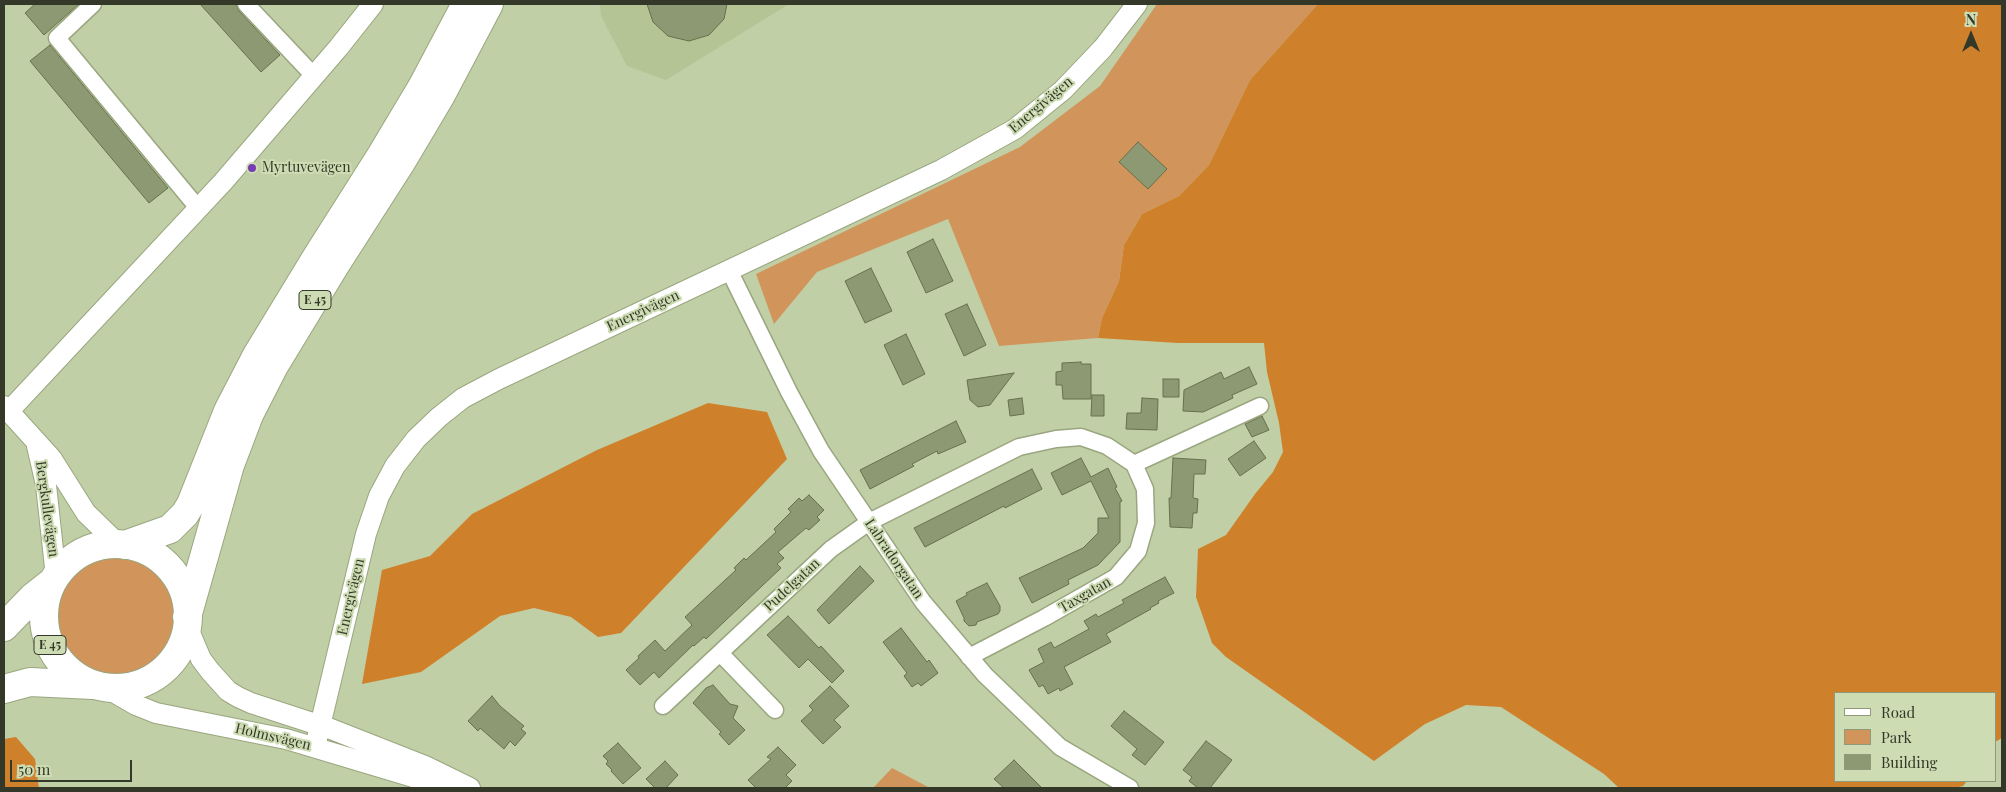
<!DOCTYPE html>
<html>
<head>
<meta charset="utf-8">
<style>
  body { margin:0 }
  #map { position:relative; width:2006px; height:792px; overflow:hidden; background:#c1cfa6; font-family:"Playfair Display",serif }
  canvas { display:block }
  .frame { position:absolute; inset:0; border:5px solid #333828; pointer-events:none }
  .legend { position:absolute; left:1834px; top:692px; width:162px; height:90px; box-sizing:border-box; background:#cddcb3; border:1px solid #8f9a7b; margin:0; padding:6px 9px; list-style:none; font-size:15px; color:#333828 }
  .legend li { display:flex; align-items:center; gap:10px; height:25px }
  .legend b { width:25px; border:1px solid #8f9a7b }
  .north { position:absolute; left:1946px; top:10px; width:50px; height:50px; -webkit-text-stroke:4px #cddcb3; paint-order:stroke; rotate:0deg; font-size:14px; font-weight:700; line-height:20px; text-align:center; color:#333828 }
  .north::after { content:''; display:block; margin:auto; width:18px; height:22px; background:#333828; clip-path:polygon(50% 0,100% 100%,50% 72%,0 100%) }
  .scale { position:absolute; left:10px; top:760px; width:122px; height:22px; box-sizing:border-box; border:2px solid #333828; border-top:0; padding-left:6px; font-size:15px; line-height:18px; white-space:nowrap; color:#333828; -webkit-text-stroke:4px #cddcb3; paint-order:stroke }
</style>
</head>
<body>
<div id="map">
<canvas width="2006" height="792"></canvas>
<div class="frame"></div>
<ul class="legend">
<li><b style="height:6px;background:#fff"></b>Road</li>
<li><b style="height:14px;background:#d1955c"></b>Park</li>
<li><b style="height:14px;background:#8c9972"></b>Building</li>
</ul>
<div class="north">N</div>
<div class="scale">50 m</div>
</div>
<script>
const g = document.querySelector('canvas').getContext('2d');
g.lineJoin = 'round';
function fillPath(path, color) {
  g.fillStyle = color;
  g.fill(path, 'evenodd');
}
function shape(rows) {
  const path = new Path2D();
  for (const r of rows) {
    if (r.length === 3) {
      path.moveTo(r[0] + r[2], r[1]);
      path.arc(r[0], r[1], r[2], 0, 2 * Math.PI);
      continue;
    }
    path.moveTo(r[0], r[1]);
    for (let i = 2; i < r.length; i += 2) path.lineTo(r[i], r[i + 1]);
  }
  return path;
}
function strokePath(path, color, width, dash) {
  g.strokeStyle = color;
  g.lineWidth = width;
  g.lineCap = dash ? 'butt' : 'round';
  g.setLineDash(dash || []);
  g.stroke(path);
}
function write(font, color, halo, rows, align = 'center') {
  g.font = font + ' "Playfair Display",serif';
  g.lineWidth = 4;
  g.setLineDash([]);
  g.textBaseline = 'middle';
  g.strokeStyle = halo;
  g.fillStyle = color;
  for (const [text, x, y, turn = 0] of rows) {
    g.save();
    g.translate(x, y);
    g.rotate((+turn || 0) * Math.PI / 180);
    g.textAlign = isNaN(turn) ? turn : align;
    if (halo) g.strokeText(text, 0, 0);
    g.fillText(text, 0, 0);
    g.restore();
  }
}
fillPath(shape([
  [600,4,789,4,666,80,627,66,601,16]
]), '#b4c495');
fillPath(shape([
  [1157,4,1318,4,1250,80,1209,165,1179,196,1142,214,1124,245,1119,281,1102,318,1098,338,999,346,948,219,817,272,774,324,756,274,1020,147,1100,86],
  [115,616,59],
  [892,768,930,788,873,788]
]), '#d1955c');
fillPath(shape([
  [1318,4,2002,4,2002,738,1995,742,1995,693,1835,693,1835,781,1967,781,1963,786,1954,788,1619,788,1604,774,1501,707,1466,705,1425,724,1374,761,1226,657,1212,643,1196,597,1198,549,1226,535,1255,494,1273,472,1283,452,1279,423,1267,372,1264,343,1178,343,1098,338,1102,318,1119,281,1124,245,1142,214,1179,196,1209,165,1250,80],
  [708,403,767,412,787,459,621,633,598,637,571,617,534,608,500,616,421,672,362,684,382,570,430,556,472,514,597,450],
  [16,737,35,759,39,788,4,788,4,739]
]), '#cf802a');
const building = shape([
  [35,4,79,4,44,35,25,13,35,4],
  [200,4,236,4,239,11,280,55,261,72,200,4],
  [647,4,727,4,724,19,709,35,689,41,668,36,653,22,647,4],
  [50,45,168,188,149,203,30,61,50,45],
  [1138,142,1167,169,1148,189,1119,162,1138,142],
  [933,239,953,281,926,293,907,252,933,239],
  [871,268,892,311,865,323,845,281,871,268],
  [967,304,986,345,964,356,945,314,967,304],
  [906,334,925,374,903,385,884,345,906,334],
  [1081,362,1081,364,1091,364,1091,399,1063,399,1062,385,1056,385,1056,372,1062,371,1062,363,1081,362],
  [1249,367,1257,384,1232,395,1233,398,1203,412,1183,411,1184,390,1221,372,1224,379,1249,367],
  [1014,373,990,405,978,407,970,400,967,380,1014,373],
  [1163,379,1179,379,1179,397,1163,397,1163,379],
  [1092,395,1104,395,1104,416,1091,416,1092,395],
  [1022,398,1024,414,1010,416,1008,400,1022,398],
  [1142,398,1158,399,1157,430,1126,429,1127,413,1141,413,1142,398],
  [1262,416,1269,430,1252,437,1245,424,1262,416],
  [956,421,966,442,938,454,937,451,912,464,914,466,870,489,860,470,956,421],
  [1254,441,1266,458,1240,476,1228,459,1254,441],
  [1081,458,1091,477,1108,468,1117,487,1115,488,1122,501,1120,502,1120,542,1098,565,1068,580,1069,584,1032,603,1019,578,1083,548,1098,533,1098,518,1109,518,1091,481,1062,495,1051,473,1081,458],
  [1173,458,1206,460,1205,474,1194,474,1193,498,1198,499,1197,513,1193,513,1192,528,1170,527,1169,498,1171,498,1173,458],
  [1032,469,1042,489,1005,508,1004,506,925,547,914,528,1032,469],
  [809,495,824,510,817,517,820,520,809,530,806,528,778,552,784,558,777,564,781,568,706,639,704,637,694,646,693,645,659,678,654,672,640,685,626,670,639,658,638,656,655,640,665,651,692,625,685,617,736,570,734,568,744,558,746,560,776,532,774,529,791,512,788,509,799,498,802,501,809,495],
  [860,566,874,581,829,624,817,610,860,566],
  [1165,577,1174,593,1158,601,1159,603,1150,608,1151,609,1106,634,1111,642,1064,667,1073,684,1060,691,1059,688,1048,694,1043,685,1039,687,1029,670,1044,662,1038,649,1051,642,1054,648,1089,629,1084,621,1096,614,1098,617,1124,603,1122,600,1165,577],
  [987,583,1000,606,1000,611,998,614,977,622,976,625,969,626,964,621,964,618,956,601,967,595,966,593,987,583],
  [788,616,819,648,821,646,844,671,832,683,808,659,799,668,767,635,788,616],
  [901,628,927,662,929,660,938,673,921,686,918,683,912,687,904,676,907,673,883,642,901,628],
  [713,685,730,704,738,706,733,718,745,730,729,745,719,734,721,732,693,703,706,688,713,685],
  [830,686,849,706,834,720,841,727,823,744,801,721,813,710,809,706,830,686],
  [492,696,500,706,524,726,521,729,526,733,515,746,510,741,504,749,480,728,478,731,468,721,492,696],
  [1124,711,1164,742,1145,765,1132,755,1137,749,1111,726,1124,711],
  [1206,741,1232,760,1210,788,1198,788,1189,781,1192,777,1183,770,1206,741],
  [618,743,641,768,623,784,611,771,612,770,606,764,608,761,603,756,618,743],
  [778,747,796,765,786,775,792,781,785,788,756,788,748,780,771,759,767,757,778,747],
  [1014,760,1042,788,1004,788,994,779,1014,760],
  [665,761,678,775,666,788,655,788,646,779,665,761]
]);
fillPath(building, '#8c9972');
strokePath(building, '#65714c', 1);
const minor = shape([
  [93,4,57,38,198,208],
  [246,4,314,76],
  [729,270,789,392,821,451,923,602,985,675,1060,747,1130,788],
  [1134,464,1260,406],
  [720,653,775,710],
  [663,706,831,549,869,522,1019,447,1056,439,1081,437,1107,446,1134,464,1145,489,1146,523,1138,551,1116,577,1044,618,969,657]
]);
const tertiary = shape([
  [4,406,52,459,86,513,118,544],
  [9,411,223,182,339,47,373,4],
  [37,446,46,485,56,577],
  [187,626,201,659,210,671,228,691,238,697,251,703,331,729,425,766,470,788],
  [105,687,136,705,156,713,286,739,413,777,441,788],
  [315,747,366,534,379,496,395,466,416,439,439,417,463,398,499,379,941,170,1015,129,1063,90,1103,48,1137,4]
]);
const trunk = shape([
  [116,616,72],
  [125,545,170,529,185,514,191,504,228,411,257,355,316,258,382,154,422,87,466,4],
  [187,617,230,465,249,415,274,366,334,267,400,164,441,95,489,4],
  [4,627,33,597,52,582],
  [4,689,30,682,93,685]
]);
strokePath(minor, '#99a67f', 19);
strokePath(tertiary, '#99a67f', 22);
strokePath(trunk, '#99a67f', 30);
strokePath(minor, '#fff', 16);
strokePath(tertiary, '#fff', 20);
strokePath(trunk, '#fff', 28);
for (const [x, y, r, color] of [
  [252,168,5,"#773cb2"]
]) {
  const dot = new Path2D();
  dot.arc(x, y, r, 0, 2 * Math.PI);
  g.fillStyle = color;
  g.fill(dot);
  strokePath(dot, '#cddcb3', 2);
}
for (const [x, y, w] of [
  [315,300,32],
  [50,645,32]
]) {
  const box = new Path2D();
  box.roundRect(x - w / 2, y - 9.5, w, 19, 4);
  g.fillStyle = '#cddcb3';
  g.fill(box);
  strokePath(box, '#333828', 1);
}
write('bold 12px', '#333828', null, [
  ["E 45",315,300],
  ["E 45",50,645]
]);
write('14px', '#333828', '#cddcb3', [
  ["Energivägen",1041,105,-40],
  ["Energivägen",643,311,-25],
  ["Bergkullevägen",47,509,82],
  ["Labradorgatan",894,559,56],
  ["Pudelgatan",792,585,-43],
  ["Taxgatan",1085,595,-30],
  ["Energivägen",351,597,-77],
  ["Holmsvägen",273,737,13]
]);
write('14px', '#333828', '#cddcb3', [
  ["Myrtuvevägen",262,168]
], 'left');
</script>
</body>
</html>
